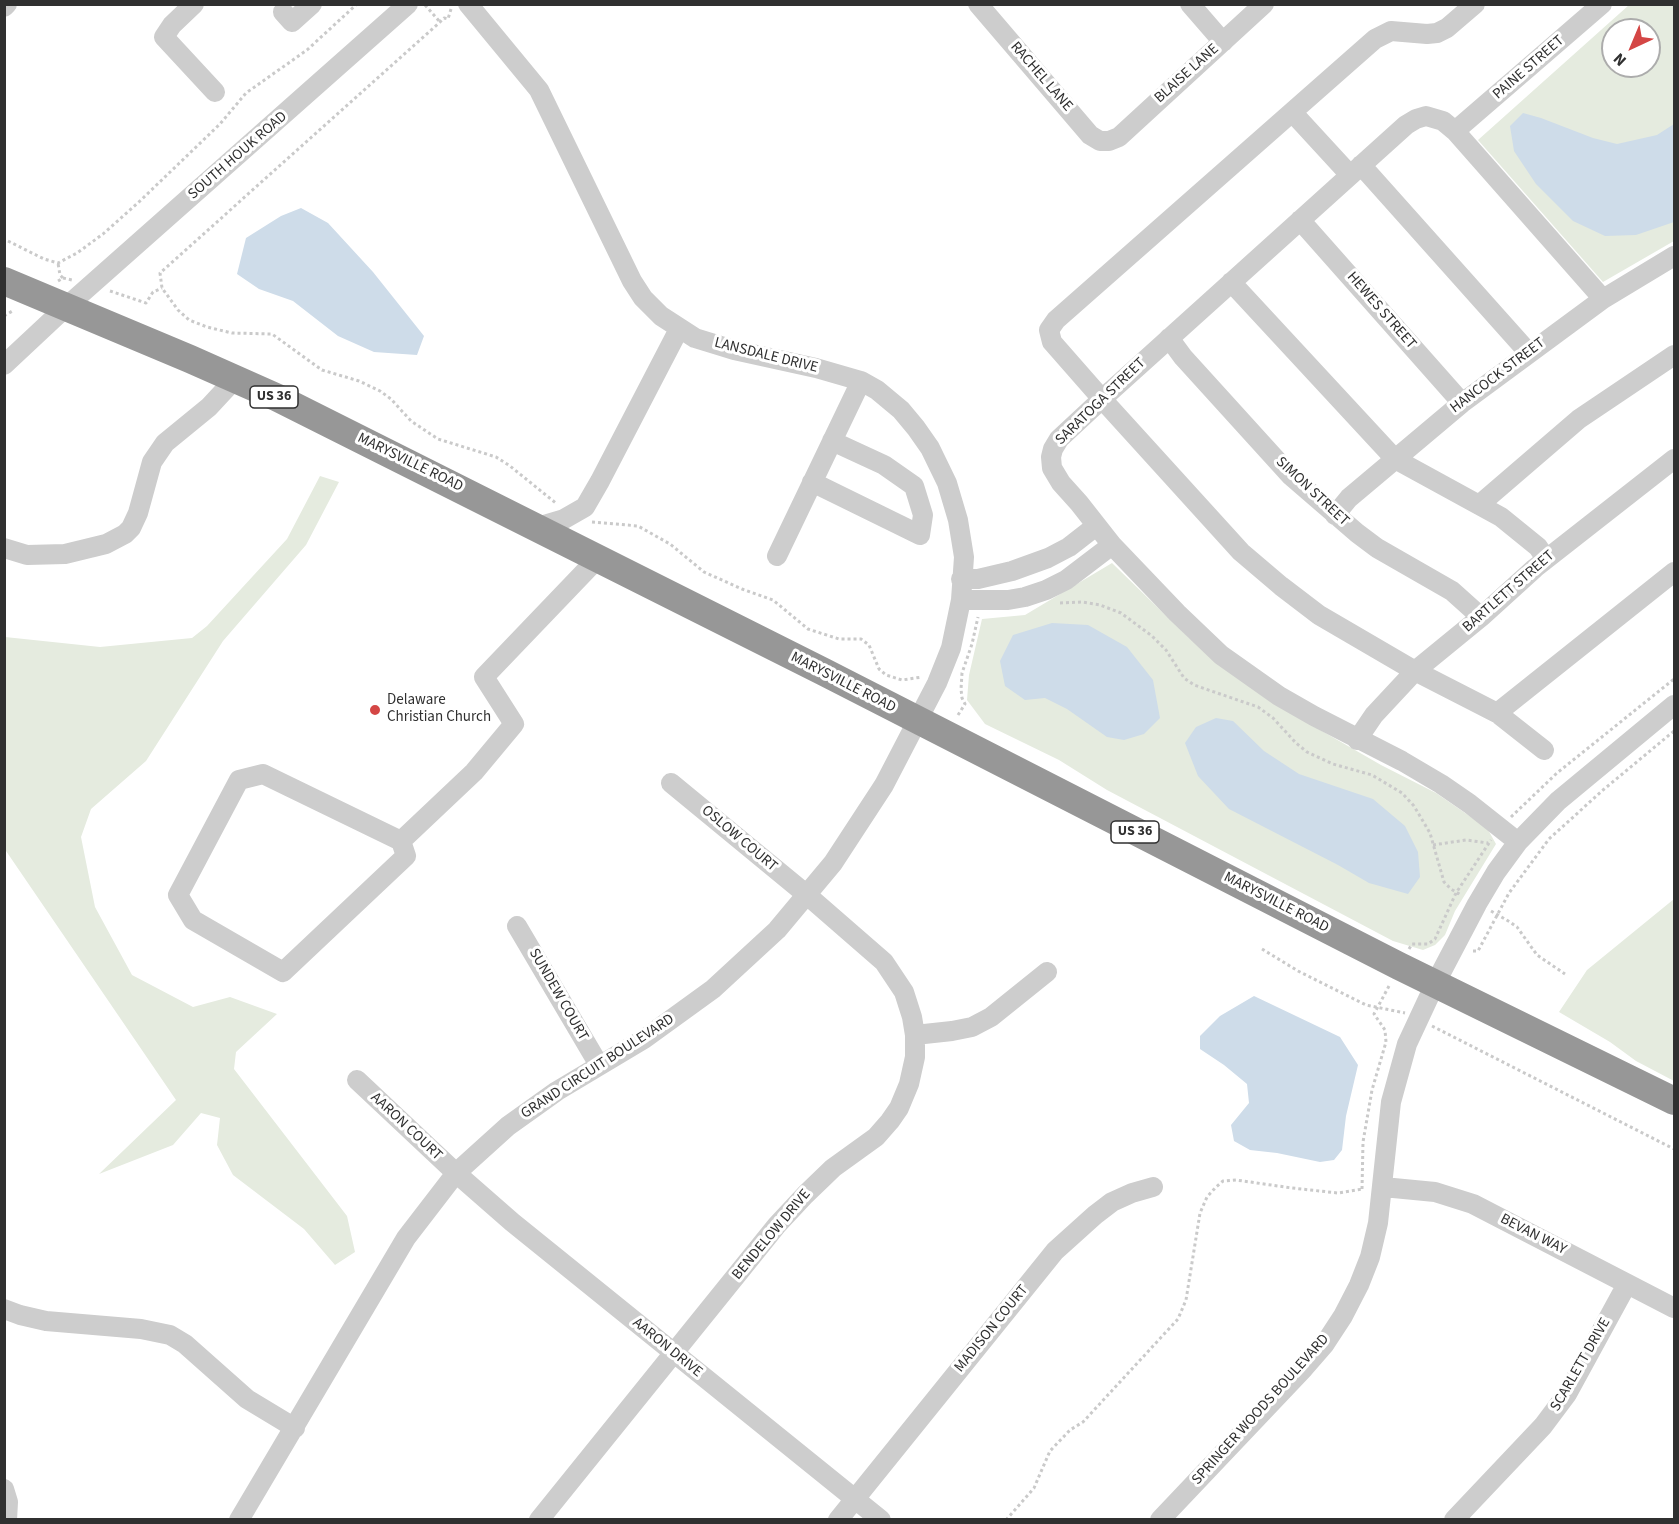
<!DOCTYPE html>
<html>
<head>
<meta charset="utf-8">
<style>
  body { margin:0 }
  #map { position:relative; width:1679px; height:1524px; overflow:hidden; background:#fff; font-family:"Source Sans 3",sans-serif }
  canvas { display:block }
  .frame { position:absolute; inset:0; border:6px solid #303030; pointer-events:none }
  .north { position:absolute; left:1601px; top:18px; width:60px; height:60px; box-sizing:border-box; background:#fff; border:2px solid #acacac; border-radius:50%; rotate:224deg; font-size:16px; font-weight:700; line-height:24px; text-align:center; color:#303030 }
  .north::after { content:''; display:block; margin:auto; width:21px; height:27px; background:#d44645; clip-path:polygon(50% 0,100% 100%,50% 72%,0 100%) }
</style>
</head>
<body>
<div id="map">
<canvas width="1679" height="1524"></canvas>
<div class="frame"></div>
<div class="north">N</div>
</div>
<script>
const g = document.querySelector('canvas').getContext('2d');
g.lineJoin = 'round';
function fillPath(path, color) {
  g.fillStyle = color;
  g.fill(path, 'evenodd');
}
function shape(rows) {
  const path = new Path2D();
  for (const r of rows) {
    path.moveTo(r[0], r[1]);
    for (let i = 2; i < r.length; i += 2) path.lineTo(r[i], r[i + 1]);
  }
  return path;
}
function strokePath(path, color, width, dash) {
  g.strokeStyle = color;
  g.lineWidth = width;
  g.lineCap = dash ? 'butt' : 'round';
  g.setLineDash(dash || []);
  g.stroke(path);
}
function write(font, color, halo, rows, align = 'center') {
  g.font = font + ' "Source Sans 3",sans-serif';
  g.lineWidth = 6;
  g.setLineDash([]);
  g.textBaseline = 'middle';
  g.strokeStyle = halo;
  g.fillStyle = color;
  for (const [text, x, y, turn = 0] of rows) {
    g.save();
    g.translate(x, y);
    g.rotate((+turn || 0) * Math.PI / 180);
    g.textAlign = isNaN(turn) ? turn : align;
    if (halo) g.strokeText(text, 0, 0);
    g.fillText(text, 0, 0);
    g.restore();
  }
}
fillPath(shape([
  [1629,5,1674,5,1674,241,1603,282,1478,140],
  [1613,30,1649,30,1649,66,1613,66],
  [320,476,339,482,306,545,223,641,146,761,91,809,81,837,95,907,132,975,193,1007,230,997,277,1014,236,1052,234,1069,347,1216,355,1252,335,1265,304,1229,233,1175,217,1145,220,1118,201,1113,173,1145,99,1174,176,1100,4,848,5,637,100,647,192,638,207,626,287,539],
  [1112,563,1189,638,1275,704,1381,765,1436,793,1487,828,1496,844,1455,911,1445,935,1435,945,1423,950,1393,941,1107,790,1059,760,985,724,967,700,969,675,982,619,1025,615],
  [1674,899,1674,1081,1636,1061,1610,1042,1559,1012,1587,970]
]), '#e5ebdf');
fillPath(shape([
  [1523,113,1541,118,1593,138,1617,144,1657,135,1674,124,1674,222,1636,235,1605,236,1573,221,1536,184,1514,151,1510,126],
  [301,208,328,223,373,272,424,336,417,355,374,352,338,336,293,301,259,289,237,274,246,238,281,216],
  [1052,623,1088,625,1127,647,1153,680,1160,718,1144,734,1124,740,1107,737,1067,709,1045,698,1025,700,1005,686,1000,661,1013,635],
  [1216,718,1233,721,1264,751,1299,774,1373,799,1405,826,1418,852,1420,877,1408,894,1369,883,1338,865,1229,809,1198,776,1185,743,1196,727],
  [1254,996,1340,1037,1358,1065,1346,1116,1342,1150,1334,1160,1320,1162,1277,1153,1250,1150,1234,1141,1231,1125,1249,1103,1247,1084,1224,1065,1200,1049,1200,1036,1220,1016]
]), '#cedce9');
strokePath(shape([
  [425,5,440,22],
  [451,9,448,19,444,18,440,22,160,273,162,288,178,310,189,320,207,327,232,333,272,334,322,370,359,381,380,391,391,399,411,421,438,439,496,457,510,466,557,504],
  [8,241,44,259,58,263,77,253,103,234,141,200,220,124,246,93,307,50,357,4],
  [63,278,72,280],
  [58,281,63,278,60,275,58,263],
  [110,291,146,303,153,292,162,288],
  [4,316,14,310],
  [592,522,638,526,670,544,704,572,742,589,773,600,808,629,839,639,861,639,869,645,879,669,886,675,902,680,922,677],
  [1060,603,1082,602,1100,605,1121,613,1152,636,1166,650,1184,678,1194,685,1258,707,1273,718,1296,743,1307,752,1333,764,1372,775,1402,793,1414,806,1430,833,1444,882,1451,889,1461,895],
  [958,715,965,704,962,698,961,689,962,673,972,644,978,617],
  [1511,817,1557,773,1674,679],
  [1433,845,1466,840,1488,843],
  [1491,911,1510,922,1517,927,1537,955,1565,974],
  [1262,949,1298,971,1366,1005,1405,1013],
  [1409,949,1412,944,1428,944,1435,939,1456,893,1491,840],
  [1473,951,1478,951,1509,893,1549,839,1603,790,1674,731],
  [1432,1026,1674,1149],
  [1362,1189,1363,1142,1372,1090,1386,1042,1385,1030,1374,1014,1389,986],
  [1006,1520,1034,1488,1050,1451,1070,1430,1083,1422,1178,1319,1186,1300,1200,1213,1207,1197,1216,1187,1223,1181,1236,1180,1292,1188,1338,1193,1363,1189]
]), '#cacaca', 3, [3, 3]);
strokePath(shape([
  [194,4,172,25,164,37,215,92],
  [978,4,1090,135,1100,141,1109,141,1119,137,1264,4],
  [1190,4,1223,42],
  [1475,4,1447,28,1437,33,1427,34,1391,31,1375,39,1056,320,1049,330,1052,342,1102,399,1241,552,1281,586,1319,615,1415,671,1497,713,1544,750],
  [4,7,7,4],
  [283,12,292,22,312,4],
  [1293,113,1350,175],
  [1455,131,1602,4],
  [1361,165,1528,352],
  [1300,220,1462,403],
  [1231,282,1395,459,1501,517,1538,547,1546,559],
  [1169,338,1183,357,1291,476,1357,533,1377,548,1452,591,1481,617],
  [4,365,66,307,408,4],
  [812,482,920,535,923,515,914,486,884,465,832,441],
  [1479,505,1579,419,1674,355],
  [1335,515,1349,498,1462,403,1603,299,1674,256],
  [537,527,564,519,585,507,600,481,679,329],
  [4,548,27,555,65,554,106,544,125,534,131,528,138,513,152,462,165,443,209,407,235,379],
  [777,556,861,381],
  [961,579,978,579,1012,571,1048,558,1069,547,1096,526],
  [961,600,1008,600,1025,597,1046,590,1066,580,1112,545],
  [1497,713,1674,572],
  [1357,740,1374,715,1415,671,1481,617,1535,568,1674,459],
  [401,841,406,856,283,972,193,920,178,895,239,780,263,774,401,841,474,772,514,724,484,677,598,558],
  [1518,842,1470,804,1441,784,1402,761,1314,716,1279,696,1221,655,1177,613,1112,545,1079,503,1061,483,1052,468,1051,457,1053,449,1059,439,1102,399,1406,125,1416,119,1426,116,1443,121,1455,131,1603,299],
  [517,926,599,1065],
  [915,1035,952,1031,972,1027,991,1017,1047,972],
  [357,1080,456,1173,512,1222,881,1520],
  [1383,1187,1435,1192,1473,1204,1674,1308],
  [4,1309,20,1315,46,1321,141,1329,170,1335,185,1344,247,1399,295,1428],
  [4,1489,8,1502,7,1520],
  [239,1520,406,1238,456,1173,508,1126,557,1091,644,1039,713,989,777,930,833,863,884,785,937,683,951,648,961,600,964,557,958,520,947,483,930,448,916,428,901,410,877,390,861,381,816,368,734,350,695,338,661,316,643,298,632,281,539,90,468,4],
  [539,1520,777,1225,805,1195,833,1168,876,1137,890,1121,899,1108,909,1084,915,1057,915,1035,912,1017,904,992,884,962,807,895,671,783],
  [838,1520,1055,1251,1095,1215,1112,1202,1132,1193,1153,1187],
  [1160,1520,1304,1368,1324,1345,1343,1316,1359,1285,1370,1257,1378,1223,1391,1102,1407,1044,1435,984,1477,904,1496,872,1518,842,1558,801,1674,705],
  [1454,1520,1543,1426,1567,1394,1627,1284]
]), '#cdcdcd', 20);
strokePath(shape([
  [4,281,190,359,278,398,824,672,1399,966,1674,1101]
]), '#979797', 28);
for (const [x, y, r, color] of [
  [375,710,6,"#d44645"]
]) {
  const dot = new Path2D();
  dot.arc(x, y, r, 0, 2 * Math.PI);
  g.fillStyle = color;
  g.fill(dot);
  strokePath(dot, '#fff', 2);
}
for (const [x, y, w] of [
  [274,397,48],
  [1135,832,48]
]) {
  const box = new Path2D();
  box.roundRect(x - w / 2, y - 11, w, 22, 4.5);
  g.fillStyle = '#fff';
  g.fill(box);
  strokePath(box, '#303030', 1.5);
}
write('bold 14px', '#303030', null, [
  ["US 36",274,397],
  ["US 36",1135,832]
]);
write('15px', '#303030', '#fff', [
  ["PAINE STREET",1529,68,-41],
  ["BLAISE LANE",1187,74,-42],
  ["RACHEL LANE",1041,77,49],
  ["SOUTH HOUK ROAD",238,156,-41],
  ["HEWES STREET",1381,311,49],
  ["LANSDALE DRIVE",766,356,14],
  ["HANCOCK STREET",1498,376,-37],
  ["SARATOGA STREET",1101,402,-44],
  ["MARYSVILLE ROAD",410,463,26],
  ["SIMON STREET",1312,492,43],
  ["BARTLETT STREET",1509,592,-41],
  ["MARYSVILLE ROAD",843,683,27],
  ["OSLOW COURT",739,839,40],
  ["MARYSVILLE ROAD",1276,903,27],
  ["SUNDEW COURT",558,995,60],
  ["GRAND CIRCUIT BOULEVARD",598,1067,-33],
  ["AARON COURT",406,1127,43],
  ["BENDELOW DRIVE",772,1235,-50],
  ["BEVAN WAY",1533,1235,27],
  ["MADISON COURT",992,1329,-51],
  ["AARON DRIVE",667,1348,39],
  ["SCARLETT DRIVE",1581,1365,-60],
  ["SPRINGER WOODS BOULEVARD",1261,1410,-48]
]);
write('15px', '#303030', '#fff', [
  ["Delaware",387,701],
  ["Christian Church",387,718]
], 'left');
</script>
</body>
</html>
